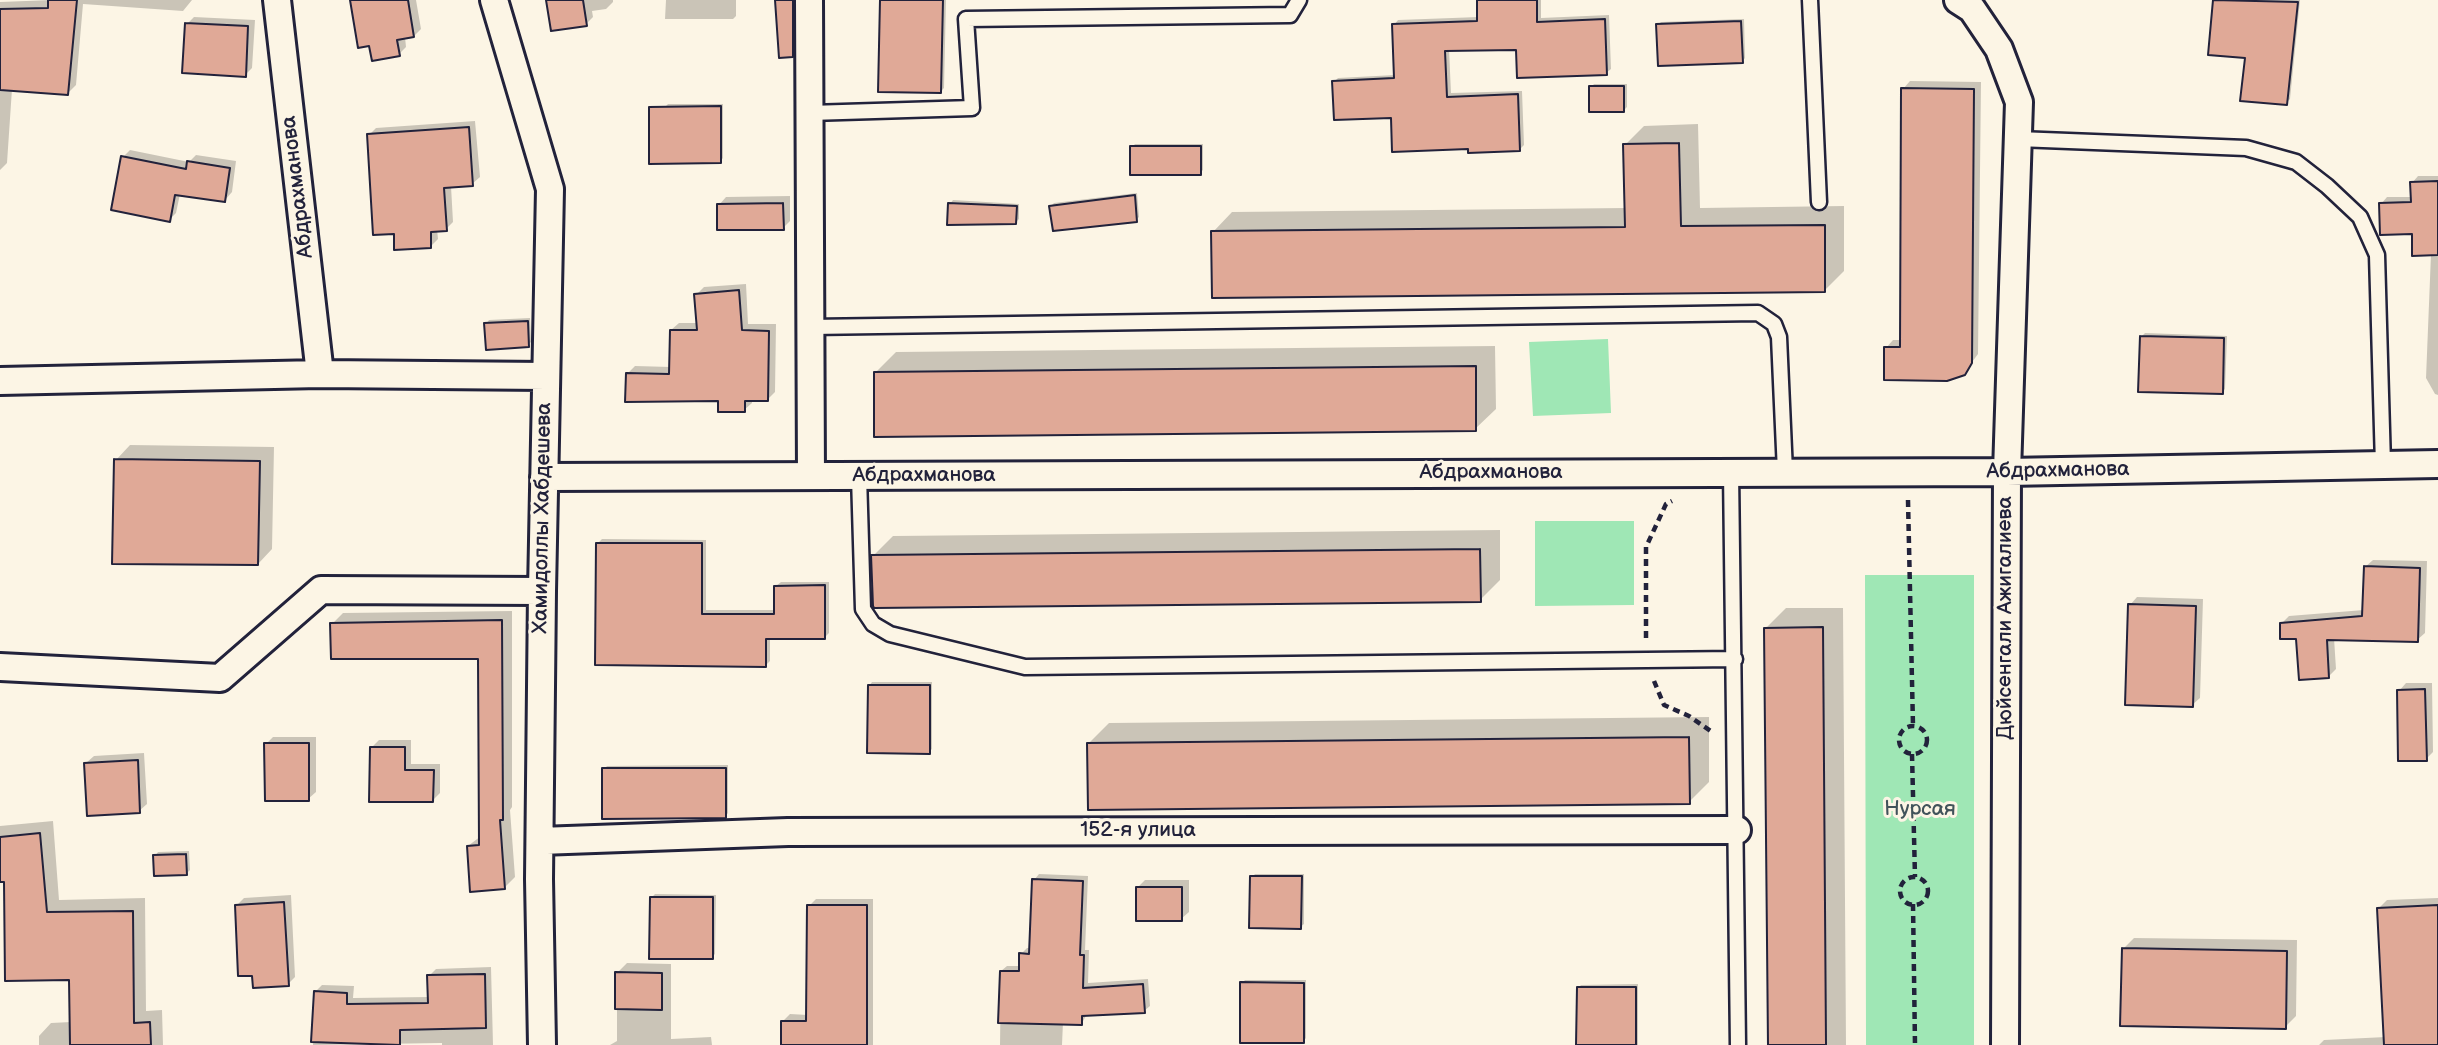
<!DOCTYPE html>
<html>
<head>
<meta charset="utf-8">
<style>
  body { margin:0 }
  canvas { display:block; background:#fcf5e5 }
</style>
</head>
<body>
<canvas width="2438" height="1045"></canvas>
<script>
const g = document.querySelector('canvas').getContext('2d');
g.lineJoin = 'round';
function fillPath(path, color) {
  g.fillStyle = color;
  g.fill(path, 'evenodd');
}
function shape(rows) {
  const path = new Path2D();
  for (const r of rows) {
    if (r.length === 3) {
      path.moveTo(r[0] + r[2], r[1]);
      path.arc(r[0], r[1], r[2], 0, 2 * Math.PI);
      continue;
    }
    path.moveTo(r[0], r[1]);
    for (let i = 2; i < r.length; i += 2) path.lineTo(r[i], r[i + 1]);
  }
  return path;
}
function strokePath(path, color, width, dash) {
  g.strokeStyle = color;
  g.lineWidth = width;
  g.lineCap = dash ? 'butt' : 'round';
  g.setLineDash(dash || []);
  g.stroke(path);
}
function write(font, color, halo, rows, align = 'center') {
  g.font = font + ' "Balsamiq Sans",sans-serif';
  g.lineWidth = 6;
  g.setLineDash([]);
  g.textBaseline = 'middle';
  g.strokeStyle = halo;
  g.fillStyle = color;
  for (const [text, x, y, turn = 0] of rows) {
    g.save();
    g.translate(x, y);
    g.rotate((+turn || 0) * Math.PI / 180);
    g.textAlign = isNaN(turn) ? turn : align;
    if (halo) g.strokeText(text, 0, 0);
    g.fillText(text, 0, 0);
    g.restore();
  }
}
fillPath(shape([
  [1608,339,1611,413,1533,416,1529,342],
  [1535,521,1634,521,1634,605,1535,606],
  [1865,575,1974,575,1974,1045,1866,1045]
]), '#9fe7b5');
fillPath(shape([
  [52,0,192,0,183,11,83,4,76,85,68,93,12,89,7,163,0,170,0,2],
  [352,0,416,0,421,29,414,36,405,37,406,47,399,54,371,44],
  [548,0,613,0,613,2,606,9,592,11,593,17,586,24],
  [666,0,736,0,736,16,733,19,665,19],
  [777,0,800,0,800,48,793,55],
  [881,0,960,0,946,0,944,88,941,91],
  [1478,0,1541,0,1541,18,1609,15,1611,69,1606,73,1517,48,1449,49,1451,93,1522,91,1524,145,1519,150,1470,147,1392,116,1334,82,1338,78,1395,75,1394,25,1398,20,1479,17],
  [2215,0,2300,0,2290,99,2286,103,2247,57,2210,53],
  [194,17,255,20,252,68,245,75,187,24],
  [1744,19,1745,58,1742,62,1658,25,1661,22],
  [1910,81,1981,82,1978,354,1964,373,1886,348,1893,340,1901,340,1903,89],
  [1594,84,1627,84,1627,107,1624,110,1591,87],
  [668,104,723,104,723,158,720,162,665,107],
  [475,121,480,177,472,184,451,186,453,222,446,229,437,229,438,239,431,246,395,233,369,135,376,128],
  [1698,124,1700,208,1844,206,1844,271,1825,290,1213,232,1232,212,1626,208,1625,145,1644,126],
  [1135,144,1203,144,1203,170,1200,173,1132,147],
  [130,150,189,162,196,155,236,161,232,192,225,200,180,194,176,213,169,220,123,157],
  [2418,176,2438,176,2438,395,2435,394,2426,378,2431,254,2413,233,2381,204,2387,197,2412,197,2412,183],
  [1137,193,1139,217,1136,220,1051,206,1054,203],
  [790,196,790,221,783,228,719,205,726,197],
  [953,200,1019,204,1019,219,1016,222,950,204],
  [746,284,748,324,776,324,775,392,767,400,752,400,752,403,744,410,720,399,628,373,635,366,671,367,671,330,679,323,698,323,696,295,704,287],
  [530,318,531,342,528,345,486,324,489,320],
  [2145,333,2227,336,2225,389,2222,392,2141,337],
  [1495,346,1496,409,1475,429,875,373,896,352],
  [130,445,274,447,272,549,258,564,116,460],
  [1500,530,1500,580,1480,600,873,556,893,536],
  [602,539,706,540,706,610,776,610,776,586,781,582,829,582,829,633,824,638,770,638,770,661,766,665,597,544],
  [2373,560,2427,561,2425,633,2417,640,2334,638,2336,669,2329,676,2298,637,2282,623,2289,616,2364,610,2365,567],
  [2137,597,2203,599,2200,698,2192,705,2130,605],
  [1786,608,1843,608,1846,1045,1769,1045,1766,628],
  [512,611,512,807,510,810,515,877,504,888,468,846,481,836,480,657,332,624,343,613],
  [872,682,932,682,932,749,929,752,869,686],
  [2406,683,2432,683,2433,752,2426,759,2399,691],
  [1709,717,1709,782,1689,802,1089,743,1109,723],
  [273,737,316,737,316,792,308,799,266,744],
  [379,740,411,740,411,764,440,764,440,793,432,801,372,747],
  [144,753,147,804,139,811,86,763,94,756],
  [728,765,728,813,725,817,604,769,607,766],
  [53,821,59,900,145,898,146,1011,162,1010,163,1045,39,1045,39,1036,51,1023,71,1022,71,978,6,880,0,880,0,826],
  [189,851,190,870,186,874,155,856,158,852],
  [1039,874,1088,876,1085,950,1089,950,1088,983,1148,979,1150,1006,1144,1011,1087,1014,1082,1023,1063,1022,1062,1045,1000,1045,1001,971,1007,966,1021,966,1021,954,1027,948,1031,948,1034,880],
  [1255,874,1304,874,1304,924,1300,927,1252,877],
  [1145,880,1189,880,1189,912,1181,919,1138,887],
  [655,894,716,895,715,954,712,957,652,897],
  [291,895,295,977,288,984,237,905,244,898],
  [2438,898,2438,1045,2319,1045,2324,1040,2386,1037,2379,908,2387,900],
  [816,899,873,899,873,1045,782,1045,783,1021,790,1014,808,1015,809,906],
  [2134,938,2297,940,2296,1016,2285,1027,2123,949],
  [627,963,671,964,671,1039,711,1037,712,1045,610,1045,617,1041,617,973],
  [491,967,493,1045,442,1045,442,1043,313,1045,315,992,322,985,354,986,353,998,430,997,429,976,436,969],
  [1245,980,1306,980,1306,1038,1303,1042,1242,983],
  [1638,984,1638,1045,1578,1045,1578,988,1581,985]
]), '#0003');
const building = shape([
  [48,0,77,0,68,95,0,90,0,9,48,8,48,0],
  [350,0,408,0,414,37,397,40,400,56,372,61,369,46,358,48,350,0],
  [546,0,583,0,587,26,551,31,546,0],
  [775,0,793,0,793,57,779,58,775,0],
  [880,0,943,0,941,93,878,92,880,0],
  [1477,0,1537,0,1537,22,1605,19,1607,75,1517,78,1516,50,1445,51,1447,97,1518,94,1520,151,1468,153,1468,149,1392,152,1391,118,1334,120,1332,81,1394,78,1392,24,1477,21,1477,0],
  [2213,0,2298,2,2287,105,2240,101,2245,58,2208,55,2213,0],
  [1741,21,1743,63,1658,66,1656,24,1741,21],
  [185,23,248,26,246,77,182,73,185,23],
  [1589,86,1624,86,1624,112,1589,112,1589,86],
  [1901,88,1974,89,1972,363,1965,375,1947,381,1884,380,1884,347,1900,347,1901,88],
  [721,106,721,163,649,164,649,107,721,106],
  [469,127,473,186,444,188,447,231,431,232,431,248,394,250,394,234,373,235,367,134,469,127],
  [1679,143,1681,226,1825,225,1825,292,1212,298,1211,231,1625,227,1623,144,1679,143],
  [1130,146,1201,146,1201,175,1130,175,1130,146],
  [121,156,186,169,187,161,230,168,225,202,175,195,170,222,111,210,121,156],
  [2438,181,2438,255,2412,256,2412,234,2380,235,2379,203,2411,202,2410,182,2438,181],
  [1135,195,1137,222,1053,231,1049,206,1135,195],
  [783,203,784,230,717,230,717,204,783,203],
  [948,203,1017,206,1016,224,947,225,948,203],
  [739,290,742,330,769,331,768,401,745,401,745,412,718,412,718,401,625,402,626,373,669,374,670,330,697,330,694,294,739,290],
  [528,321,529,347,486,350,484,323,528,321],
  [2140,336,2224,338,2223,394,2138,392,2140,336],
  [1476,366,1476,431,874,437,874,372,1476,366],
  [114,459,260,461,258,565,112,564,114,459],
  [596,543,702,543,702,614,774,614,774,586,825,585,825,639,766,639,766,667,595,665,596,543],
  [1480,549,1481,602,874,608,873,606,871,555,1480,549],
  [2364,566,2420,568,2418,642,2327,640,2329,678,2299,680,2296,639,2280,639,2280,623,2362,616,2364,566],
  [2128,604,2196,606,2193,707,2125,705,2128,604],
  [502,620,503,820,500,820,505,889,470,892,467,846,479,845,478,659,331,659,330,623,502,620],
  [1823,627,1826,1045,1768,1045,1764,628,1823,627],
  [868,685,930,685,930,754,867,753,868,685],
  [2425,689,2427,761,2398,761,2397,690,2425,689],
  [1689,737,1690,804,1088,810,1087,743,1689,737],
  [264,743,309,743,309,801,265,801,264,743],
  [370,747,405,747,405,770,434,770,433,802,369,802,370,747],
  [138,760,140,813,87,816,84,763,138,760],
  [602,768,726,768,726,818,602,819,602,768],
  [40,833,47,912,133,911,134,1023,150,1022,151,1045,70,1045,69,980,5,981,4,882,0,882,0,837,40,833],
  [186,854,187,875,154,876,153,855,186,854],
  [1250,876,1302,876,1301,929,1249,928,1250,876],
  [1032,879,1083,881,1080,955,1084,955,1083,988,1143,984,1145,1013,1082,1016,1082,1025,998,1023,1000,971,1019,971,1019,953,1029,954,1032,879],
  [1136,887,1182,887,1182,921,1136,921,1136,887],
  [650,897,713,897,713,959,649,959,650,897],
  [284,902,289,986,253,988,252,976,238,976,235,905,284,902],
  [807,905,867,905,867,1045,781,1045,781,1021,806,1021,807,905],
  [2438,905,2438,1045,2384,1045,2377,908,2438,905],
  [2122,948,2287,951,2286,1029,2120,1026,2122,948],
  [615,972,662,973,662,1010,615,1009,615,972],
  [485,974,486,1028,400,1030,400,1045,311,1042,314,991,347,993,347,1004,428,1003,427,975,485,974],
  [1240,982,1304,983,1304,1043,1240,1043,1240,982],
  [1577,987,1636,987,1636,1045,1576,1045,1577,987]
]);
fillPath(building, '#e0a997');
strokePath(building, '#22223b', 2);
const service = shape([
  [1810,0,1819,202],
  [810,113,972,108,966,19,1290,15,1299,0],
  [2018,139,2246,148,2296,162,2327,186,2360,217,2377,255,2383,465],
  [811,327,1758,313,1774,324,1779,337,1785,472],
  [1731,471,1738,1045],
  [859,476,863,609,873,624,890,634,1025,667,1735,659]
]);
const minor = shape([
  [277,0,320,374],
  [494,0,550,189,542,591,539,879,542,1045],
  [809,0,811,475],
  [1958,0,1972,9,1999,49,2019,102,2007,472,2005,1045],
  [0,381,320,374,546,376],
  [544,477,2007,472,2438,464],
  [0,667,220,678,321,590,542,591],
  [540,841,788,832,1737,830]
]);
strokePath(service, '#22223b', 19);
strokePath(minor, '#22223b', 32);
strokePath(shape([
  [1908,500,1913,726],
  [1646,638,1646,547,1666,504,1672,501],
  [1654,681,1664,705,1689,716,1712,732],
  [1913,740,14],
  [1912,754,1915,877],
  [1914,891,14],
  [1913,904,1915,1045]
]), '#22223b', 4.5, [7, 5]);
strokePath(service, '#fcf5e5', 14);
strokePath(minor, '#fcf5e5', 26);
write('21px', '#22223b', '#fcf5e5', [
  ["Абдрахманова",298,187,-97],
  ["Абдрахманова",2058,471,-1],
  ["Абдрахманова",1491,473],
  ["Абдрахманова",924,476],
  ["Хамидоллы Хабдешева",543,518,-89],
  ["Дюйсенгали Ажигалиева",2006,618,-90],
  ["152-я улица",1138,831]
]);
write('21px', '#41535a', '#fcf5e5', [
  ["Нурсая",1920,810]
]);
</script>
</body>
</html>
